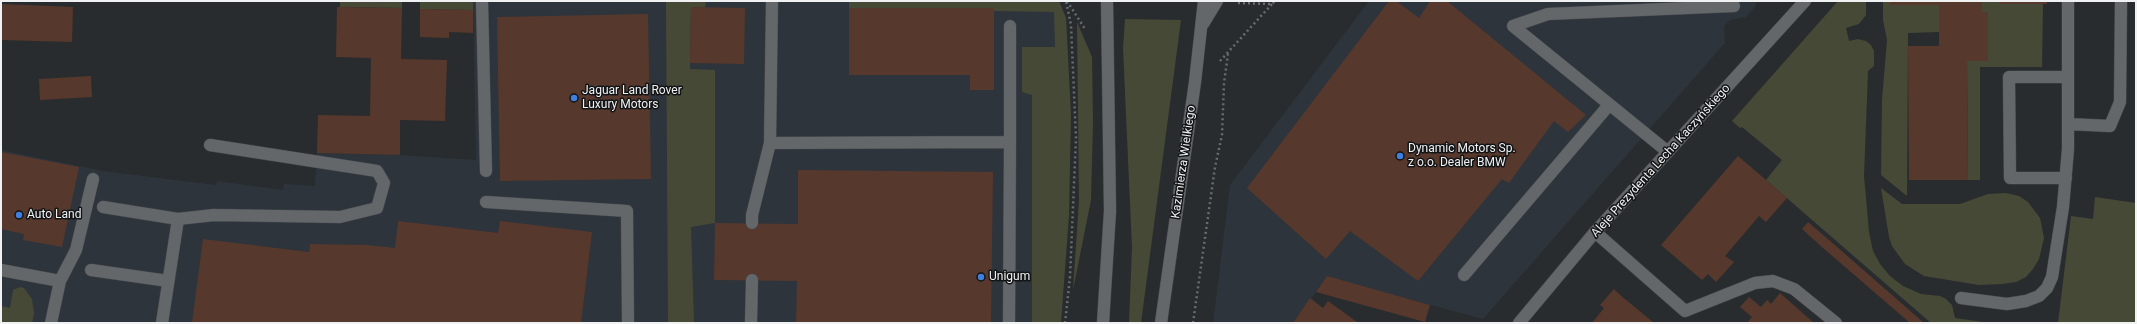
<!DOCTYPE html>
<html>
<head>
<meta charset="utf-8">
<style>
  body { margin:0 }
  #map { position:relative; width:2137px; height:324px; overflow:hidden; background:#292c2e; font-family:Roboto,sans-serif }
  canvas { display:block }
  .frame { position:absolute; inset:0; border:2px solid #eff1f3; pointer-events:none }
</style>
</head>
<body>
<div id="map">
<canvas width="2137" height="324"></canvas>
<div class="frame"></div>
</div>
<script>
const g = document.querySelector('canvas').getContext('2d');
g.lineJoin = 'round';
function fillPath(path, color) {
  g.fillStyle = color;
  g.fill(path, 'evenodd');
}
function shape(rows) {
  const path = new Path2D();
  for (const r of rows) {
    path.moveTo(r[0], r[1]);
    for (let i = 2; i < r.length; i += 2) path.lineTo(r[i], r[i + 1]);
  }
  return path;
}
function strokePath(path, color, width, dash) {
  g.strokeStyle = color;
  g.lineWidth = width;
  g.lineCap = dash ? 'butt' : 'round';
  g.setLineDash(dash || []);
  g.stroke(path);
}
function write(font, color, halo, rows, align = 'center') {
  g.font = font + ' Roboto,sans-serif';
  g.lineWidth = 3;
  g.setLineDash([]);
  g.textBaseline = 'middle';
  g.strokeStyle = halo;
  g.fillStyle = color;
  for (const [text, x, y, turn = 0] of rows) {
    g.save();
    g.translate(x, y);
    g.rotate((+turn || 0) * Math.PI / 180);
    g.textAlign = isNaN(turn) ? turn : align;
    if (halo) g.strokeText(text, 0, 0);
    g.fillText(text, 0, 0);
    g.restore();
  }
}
fillPath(shape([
  [473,1,1052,1,1059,7,1052,323,1,323,1,150,103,171,216,185,217,181,283,190,284,184,315,186,317,153,400,155,476,160],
  [1369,1,1756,1,1756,6,1746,17,1730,20,1724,26,1725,43,1483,319,1327,277,1293,323,1213,323,1230,185]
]), '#2d343c');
fillPath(shape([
  [340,1,402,1,402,8,340,7],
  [420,1,473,1,473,10,420,9],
  [666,1,706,1,705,7,691,7,690,69,715,70,715,223,691,227,694,323,668,323],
  [849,1,1059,1,1066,18,1071,115,1069,215,1061,323,1032,323,1032,95,1022,92,1022,47,1055,47,1054,12,994,11,994,8,849,8],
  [1838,1,1866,1,1866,15,1859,24,1846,28,1849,41,1858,39,1866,41,1871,45,1874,51,1874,66,1868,71,1864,176,1869,232,1873,251,1880,264,1890,276,1903,286,1921,294,1940,296,1946,299,1952,305,1955,318,1990,323,1931,323,1766,180,1782,160,1742,127,1740,128,1732,121],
  [1883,1,1890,1,1890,5,1939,5,1939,32,1908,33,1907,196,1881,175,1882,100,1887,40,1883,20],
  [1982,2,1999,2,2000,4,2043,4,2042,67,1980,67,1980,180,1968,180,1967,61,1988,61,1988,12,1982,12],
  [1125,19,1181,20,1141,323,1129,323,1132,247,1123,48],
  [1077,22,1092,57,1093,122,1091,200,1073,290,1079,200],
  [1881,188,1902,204,1960,204,1988,194,2006,193,2019,196,2028,202,2040,218,2044,238,2039,259,2033,269,2026,277,2016,282,2002,284,1979,285,1924,276,1905,264,1892,246,1889,237],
  [2095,197,2136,203,2135,323,2058,323,2071,216,2093,219],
  [20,287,24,288,32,299,34,313,32,323,1,323,1,306,10,308,13,290]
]), '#474937');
fillPath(shape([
  [1389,1,1396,1,1419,18,1430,1,1447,1,1586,115,1568,132,1554,121,1509,183,1502,179,1418,281,1350,231,1326,259,1247,188],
  [1890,1,1985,1,1982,2,1982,12,1988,12,1988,61,1967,61,1968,180,1909,180,1908,46,1939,46,1939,5,1890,5],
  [1999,1,2047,1,2047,4,1999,4],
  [1,4,73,7,72,42,1,40],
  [337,7,402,8,401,59,447,60,445,121,400,120,400,155,317,153,318,115,370,116,371,58,336,57],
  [691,7,745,8,744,64,690,63],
  [849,8,994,8,994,90,970,90,970,75,849,75],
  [420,9,473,10,473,33,449,32,449,38,420,37],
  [648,14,651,179,500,181,497,17],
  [91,76,92,97,40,100,39,79],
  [1,152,79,167,62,247,23,240,24,234,1,229],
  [1738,156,1787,198,1766,222,1759,216,1725,256,1734,262,1716,282,1708,274,1702,280,1661,245],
  [798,170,993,172,991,323,796,323,797,281,714,280,715,223,798,224],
  [398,221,498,233,500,221,592,232,581,323,192,323,203,239,309,252,310,244,367,245,395,248],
  [1808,222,1836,246,1924,323,1910,323,1823,248,1802,229],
  [1327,276,1430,305,1425,322,1316,292],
  [1614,289,1619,294,1654,323,1592,323,1604,308,1600,305],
  [1780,293,1814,323,1747,323,1752,317,1740,307,1749,297,1761,307,1767,300,1771,304],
  [1310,298,1323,308,1328,301,1357,322,1293,323]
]), '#57382c');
const lane = shape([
  [482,1,486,171],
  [772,1,770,143,1010,142,1010,26],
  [2068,124,2110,126,2120,102,2121,1],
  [1668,152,1513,26,1548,14,1734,6],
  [2066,178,2010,178,2009,77,2068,77],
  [486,202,627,211,628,323],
  [103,207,178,219],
  [752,223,752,215,770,143],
  [1595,232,1685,311,1755,283,1773,281,1794,289,1836,323],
  [1,270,60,281,51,323],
  [91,270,168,281],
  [1464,275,1609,105],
  [60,281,76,250,93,179],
  [1961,298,2007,304,2026,301,2039,296,2047,288,2052,277,2063,207,2068,149,2068,1],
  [162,323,178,219,214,215,340,217,377,208,384,183,377,171,210,145],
  [751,323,752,280],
  [1009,323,1010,142]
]);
const street = shape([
  [1519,323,1595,232,1805,1]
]);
const secondary = shape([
  [1203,24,1217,1],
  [1103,323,1110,211,1107,1],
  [1161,323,1195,82,1204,1]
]);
strokePath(lane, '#46494c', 13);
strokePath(street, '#46494c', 13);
strokePath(secondary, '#46494c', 13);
strokePath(shape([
  [1067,1,1085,29],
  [1238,3,1272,4,1275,1],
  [1220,61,1272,4],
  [1065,323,1070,277,1076,138,1071,25,1066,1],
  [1193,323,1215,167,1222,135,1224,83,1228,54]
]), '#6a6c6e', 2.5, [2, 3]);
strokePath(lane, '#63676a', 12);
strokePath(street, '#63676a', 12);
strokePath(secondary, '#63676a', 12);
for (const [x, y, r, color] of [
  [574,98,4,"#3f7fe0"],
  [1400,156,4,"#3f7fe0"],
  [19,215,4,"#3f7fe0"],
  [981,277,4,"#3f7fe0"]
]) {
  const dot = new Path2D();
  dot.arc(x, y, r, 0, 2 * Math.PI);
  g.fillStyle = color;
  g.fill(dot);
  strokePath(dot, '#121415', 1.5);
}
write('12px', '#eff1f3', '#121415', [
  ["Jaguar Land Rover",582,91],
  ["Luxury Motors",582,105],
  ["Dynamic Motors Sp.",1408,149],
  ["z o.o. Dealer BMW",1408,163],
  ["Auto Land",27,215],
  ["Unigum",989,277]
], 'left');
write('12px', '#eff1f3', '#121415', [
  ["Aleje Prezydenta Lecha Kaczyńskiego",1661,161,-48],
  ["Kazimierza Wielkiego",1184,162,-82]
]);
</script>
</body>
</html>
